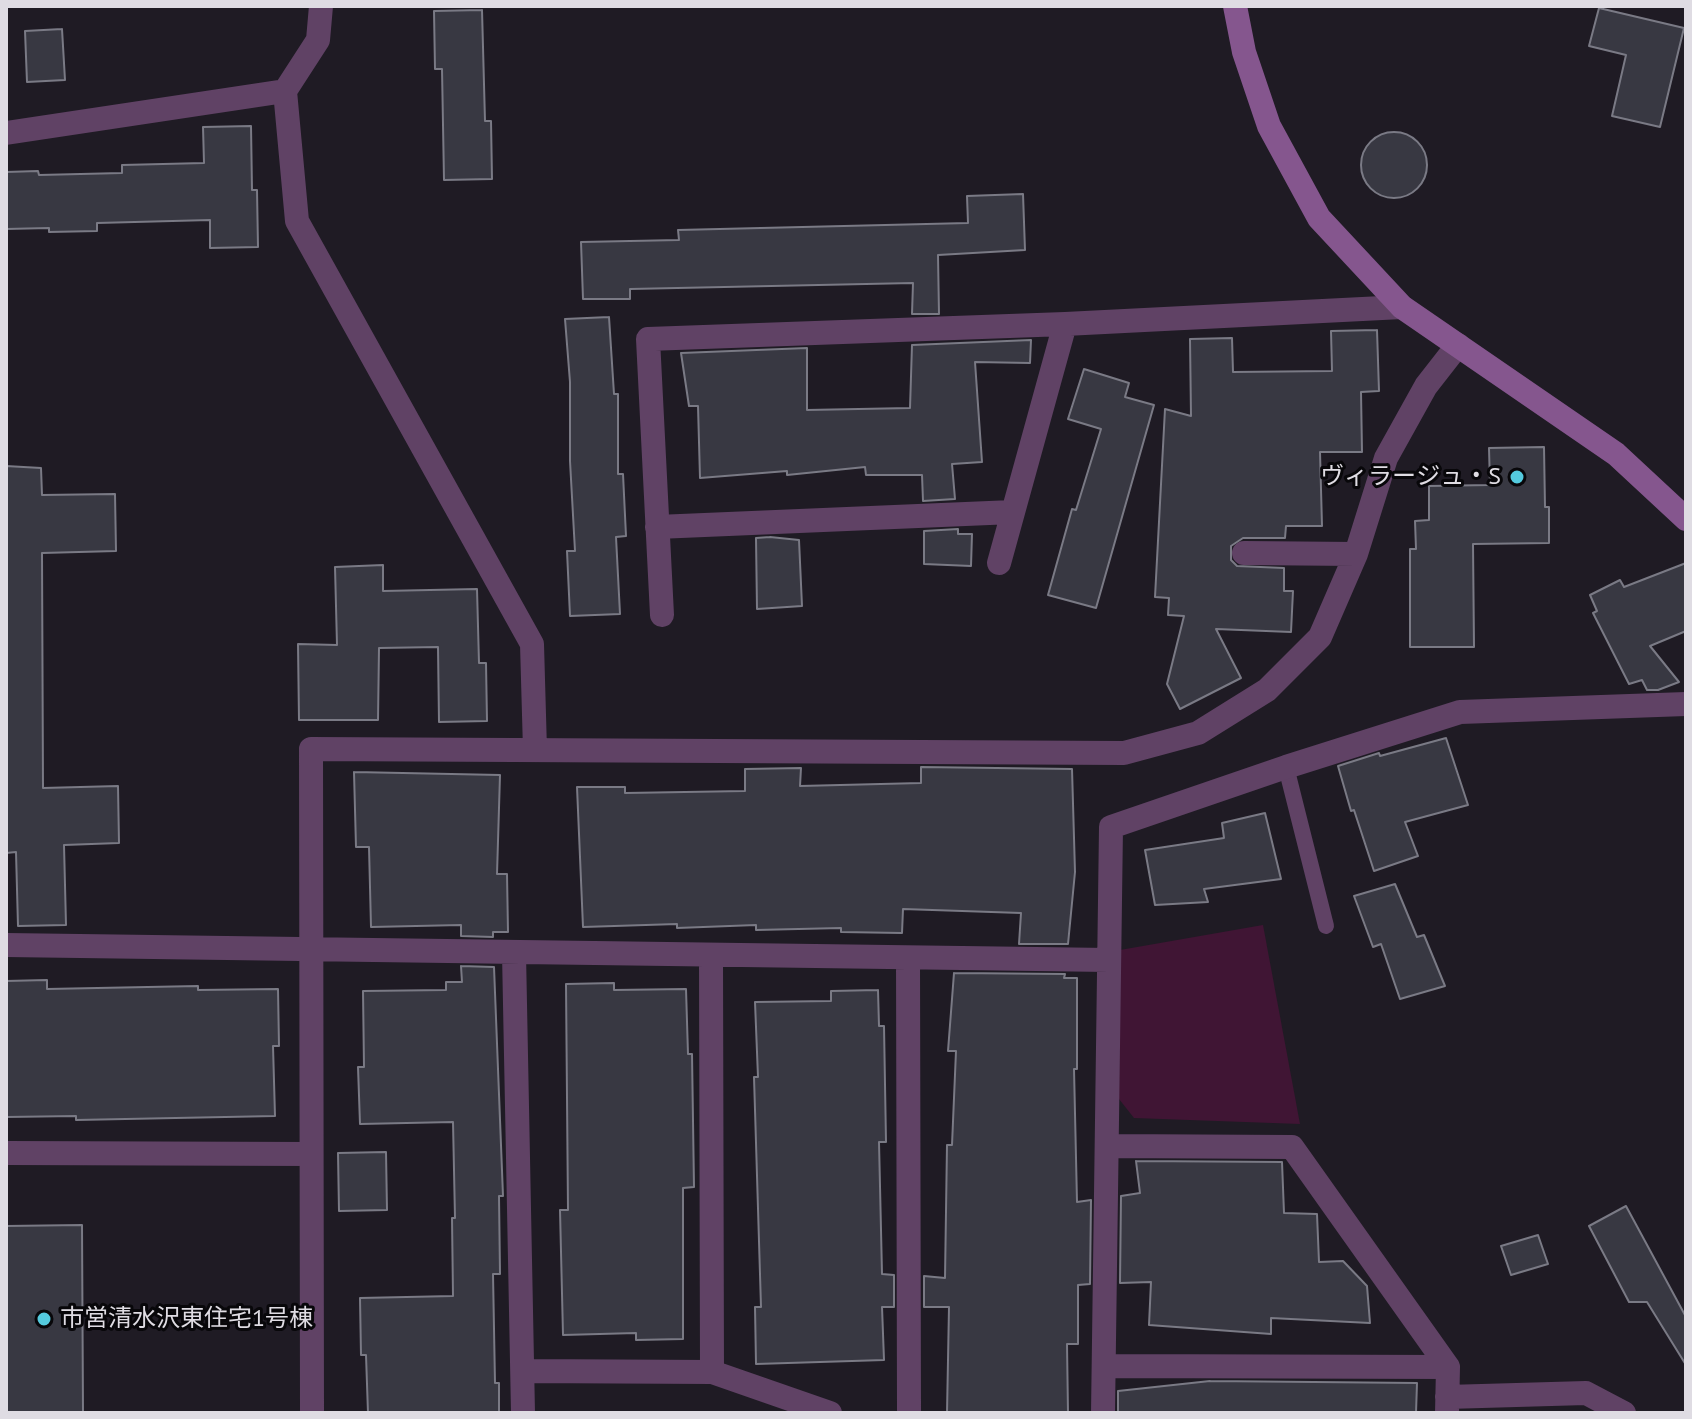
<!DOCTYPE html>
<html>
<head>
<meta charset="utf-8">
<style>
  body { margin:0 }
  #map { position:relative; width:1692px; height:1419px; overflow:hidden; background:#1f1b24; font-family:"PT Sans",sans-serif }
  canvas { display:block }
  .frame { position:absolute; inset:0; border:8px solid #dfdce3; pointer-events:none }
</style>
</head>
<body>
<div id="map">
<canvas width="1692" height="1419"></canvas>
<div class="frame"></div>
</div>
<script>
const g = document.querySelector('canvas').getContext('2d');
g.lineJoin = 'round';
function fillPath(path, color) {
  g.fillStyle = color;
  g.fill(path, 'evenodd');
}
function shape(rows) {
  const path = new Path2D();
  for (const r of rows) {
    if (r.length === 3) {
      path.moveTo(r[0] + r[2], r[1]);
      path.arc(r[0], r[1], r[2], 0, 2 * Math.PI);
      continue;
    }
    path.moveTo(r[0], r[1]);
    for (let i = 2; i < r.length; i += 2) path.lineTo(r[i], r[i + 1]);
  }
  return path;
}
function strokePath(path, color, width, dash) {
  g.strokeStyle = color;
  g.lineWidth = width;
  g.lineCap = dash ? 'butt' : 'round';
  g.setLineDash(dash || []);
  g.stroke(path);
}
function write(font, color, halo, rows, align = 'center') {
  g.font = font + ' "PT Sans","Noto Sans JP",sans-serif';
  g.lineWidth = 6;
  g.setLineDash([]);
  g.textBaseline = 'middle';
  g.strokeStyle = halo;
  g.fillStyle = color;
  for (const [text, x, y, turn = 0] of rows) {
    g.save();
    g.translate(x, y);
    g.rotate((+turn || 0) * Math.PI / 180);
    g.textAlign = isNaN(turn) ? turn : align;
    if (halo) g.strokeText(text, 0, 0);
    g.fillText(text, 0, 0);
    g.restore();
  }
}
fillPath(shape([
  [1263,925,1300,1124,1134,1118,1119,1099,1120,950]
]), '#401534');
const building = shape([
  [1599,8,1684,28,1660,127,1612,116,1626,55,1589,46,1599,8],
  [482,10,485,121,491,121,492,179,444,180,442,69,435,69,434,11,482,10],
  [62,29,65,80,27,82,25,31,62,29],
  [251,126,252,190,257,190,258,247,210,248,210,220,97,223,97,231,49,232,49,228,6,229,6,172,38,171,39,175,122,173,122,165,204,163,203,127,251,126],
  [1394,165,33],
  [1023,194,1025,250,938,255,939,314,912,314,913,283,630,289,630,299,583,299,581,242,679,240,678,230,968,223,967,196,1023,194],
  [609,317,614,394,618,394,618,474,623,474,626,536,616,537,620,614,570,616,567,551,575,551,570,461,570,382,565,319,609,317],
  [1377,330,1379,391,1361,392,1362,452,1320,452,1322,526,1286,526,1285,538,1243,538,1231,546,1231,560,1237,566,1284,568,1284,591,1293,591,1291,632,1216,629,1241,678,1180,709,1167,684,1184,616,1168,615,1169,598,1155,597,1165,409,1191,416,1190,339,1232,338,1233,372,1332,371,1331,331,1377,330],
  [1031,340,1030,363,975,362,982,462,952,464,955,499,923,501,922,475,866,475,865,467,787,475,787,471,700,478,698,406,689,406,681,353,807,348,807,410,910,408,912,345,1031,340],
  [1084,369,1129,383,1125,397,1154,405,1096,608,1048,595,1072,509,1076,510,1101,429,1068,419,1084,369],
  [1544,447,1545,507,1549,507,1549,543,1473,544,1474,647,1410,647,1410,549,1416,549,1415,521,1429,520,1429,486,1490,485,1489,448,1544,447],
  [6,466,41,468,42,495,115,494,116,551,42,553,43,788,118,786,119,843,64,845,66,925,18,926,16,852,6,853,6,466],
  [958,529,958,534,972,534,971,566,924,564,924,531,958,529],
  [770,537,799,540,802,606,757,609,756,538,770,537],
  [1686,563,1686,631,1650,646,1679,682,1658,690,1647,690,1642,680,1629,684,1593,613,1597,611,1590,595,1620,580,1624,587,1686,563],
  [383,565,383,591,477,589,479,663,486,663,487,721,439,722,438,647,379,648,378,720,299,720,298,644,337,645,335,567,383,565],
  [1446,738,1468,805,1405,822,1418,856,1374,871,1354,810,1351,811,1338,766,1379,753,1380,756,1446,738],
  [921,767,1072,769,1075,872,1068,944,1019,944,1021,913,903,909,902,933,841,932,841,928,756,930,756,925,677,928,677,924,583,927,577,787,625,787,625,793,745,791,745,769,801,768,800,786,921,783,921,767],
  [354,772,500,775,497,874,507,874,508,932,493,932,493,937,461,936,461,925,371,927,369,847,356,847,354,772],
  [1265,813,1281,879,1204,889,1208,902,1155,905,1145,850,1224,838,1222,823,1265,813],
  [1395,884,1417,937,1424,935,1445,986,1400,999,1381,944,1373,947,1354,896,1395,884],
  [461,966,494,967,503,1196,499,1196,500,1274,493,1274,495,1383,499,1383,499,1413,368,1413,366,1355,361,1355,360,1298,453,1296,452,1218,455,1218,453,1122,360,1124,358,1067,364,1067,363,991,446,990,446,982,462,982,461,966],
  [954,973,1065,974,1064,978,1077,978,1077,1069,1074,1069,1077,1202,1091,1200,1090,1284,1078,1285,1078,1344,1067,1344,1068,1413,947,1413,949,1307,924,1307,924,1276,945,1278,947,1145,952,1145,956,1051,948,1051,954,973],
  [47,980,47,989,198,986,198,990,278,989,279,1046,273,1046,275,1116,76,1120,76,1116,6,1117,6,981,47,980],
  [614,983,614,990,686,989,688,1054,692,1054,694,1187,683,1188,683,1339,636,1340,636,1333,563,1335,560,1210,568,1210,566,984,614,983],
  [878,990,879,1026,884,1026,886,1142,879,1142,882,1274,894,1275,894,1307,882,1307,884,1360,756,1364,755,1307,761,1307,754,1077,758,1077,755,1002,831,1001,831,991,878,990],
  [386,1152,387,1210,339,1211,338,1153,386,1152],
  [1136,1161,1282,1162,1284,1213,1317,1214,1319,1262,1343,1261,1367,1286,1370,1323,1271,1318,1271,1334,1149,1325,1151,1282,1120,1283,1121,1196,1140,1193,1136,1161],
  [1626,1206,1686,1317,1686,1365,1647,1302,1629,1302,1589,1226,1626,1206],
  [82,1225,83,1413,6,1413,6,1226,82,1225],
  [1538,1235,1548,1264,1511,1275,1501,1246,1538,1235],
  [1210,1381,1417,1383,1416,1413,1118,1413,1118,1391,1210,1381]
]);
fillPath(building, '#383842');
strokePath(building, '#7a7a85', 2);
strokePath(shape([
  [1286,767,1326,926]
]), '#604265', 16);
strokePath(shape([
  [285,91,318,40,321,6],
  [6,133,285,91,297,221,532,644,535,750],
  [657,527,1013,512],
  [1244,553,1356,554],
  [999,563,1065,324],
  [662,615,648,339,1065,324,1402,307],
  [6,945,1109,960],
  [514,953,523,1413],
  [711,956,712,1372],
  [908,958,909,1413],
  [1107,1146,1292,1147,1448,1367,1447,1413],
  [6,1153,311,1154],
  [1104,1366,1448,1367],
  [523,1371,712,1372,830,1413],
  [1447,1397,1586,1393,1624,1413],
  [312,1413,311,749,1124,753,1198,733,1267,690,1320,637,1356,554,1386,458,1426,386,1458,345],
  [1103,1413,1111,827,1286,767,1460,712,1686,704]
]), '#604265', 24);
strokePath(shape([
  [1235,6,1244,52,1269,126,1319,218,1402,307,1616,454,1686,519]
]), '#85568e', 24);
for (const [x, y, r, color] of [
  [1517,477,8,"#54cade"],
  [44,1319,8,"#54cade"]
]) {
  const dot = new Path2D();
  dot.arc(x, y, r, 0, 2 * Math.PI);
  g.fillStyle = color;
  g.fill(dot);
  strokePath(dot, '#08070a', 3);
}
write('24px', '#dfdce3', '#08070a', [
  ["ヴィラージュ・S",1501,477],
  ["市営清水沢東住宅1号棟",60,1319,"left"]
], 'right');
</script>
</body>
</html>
